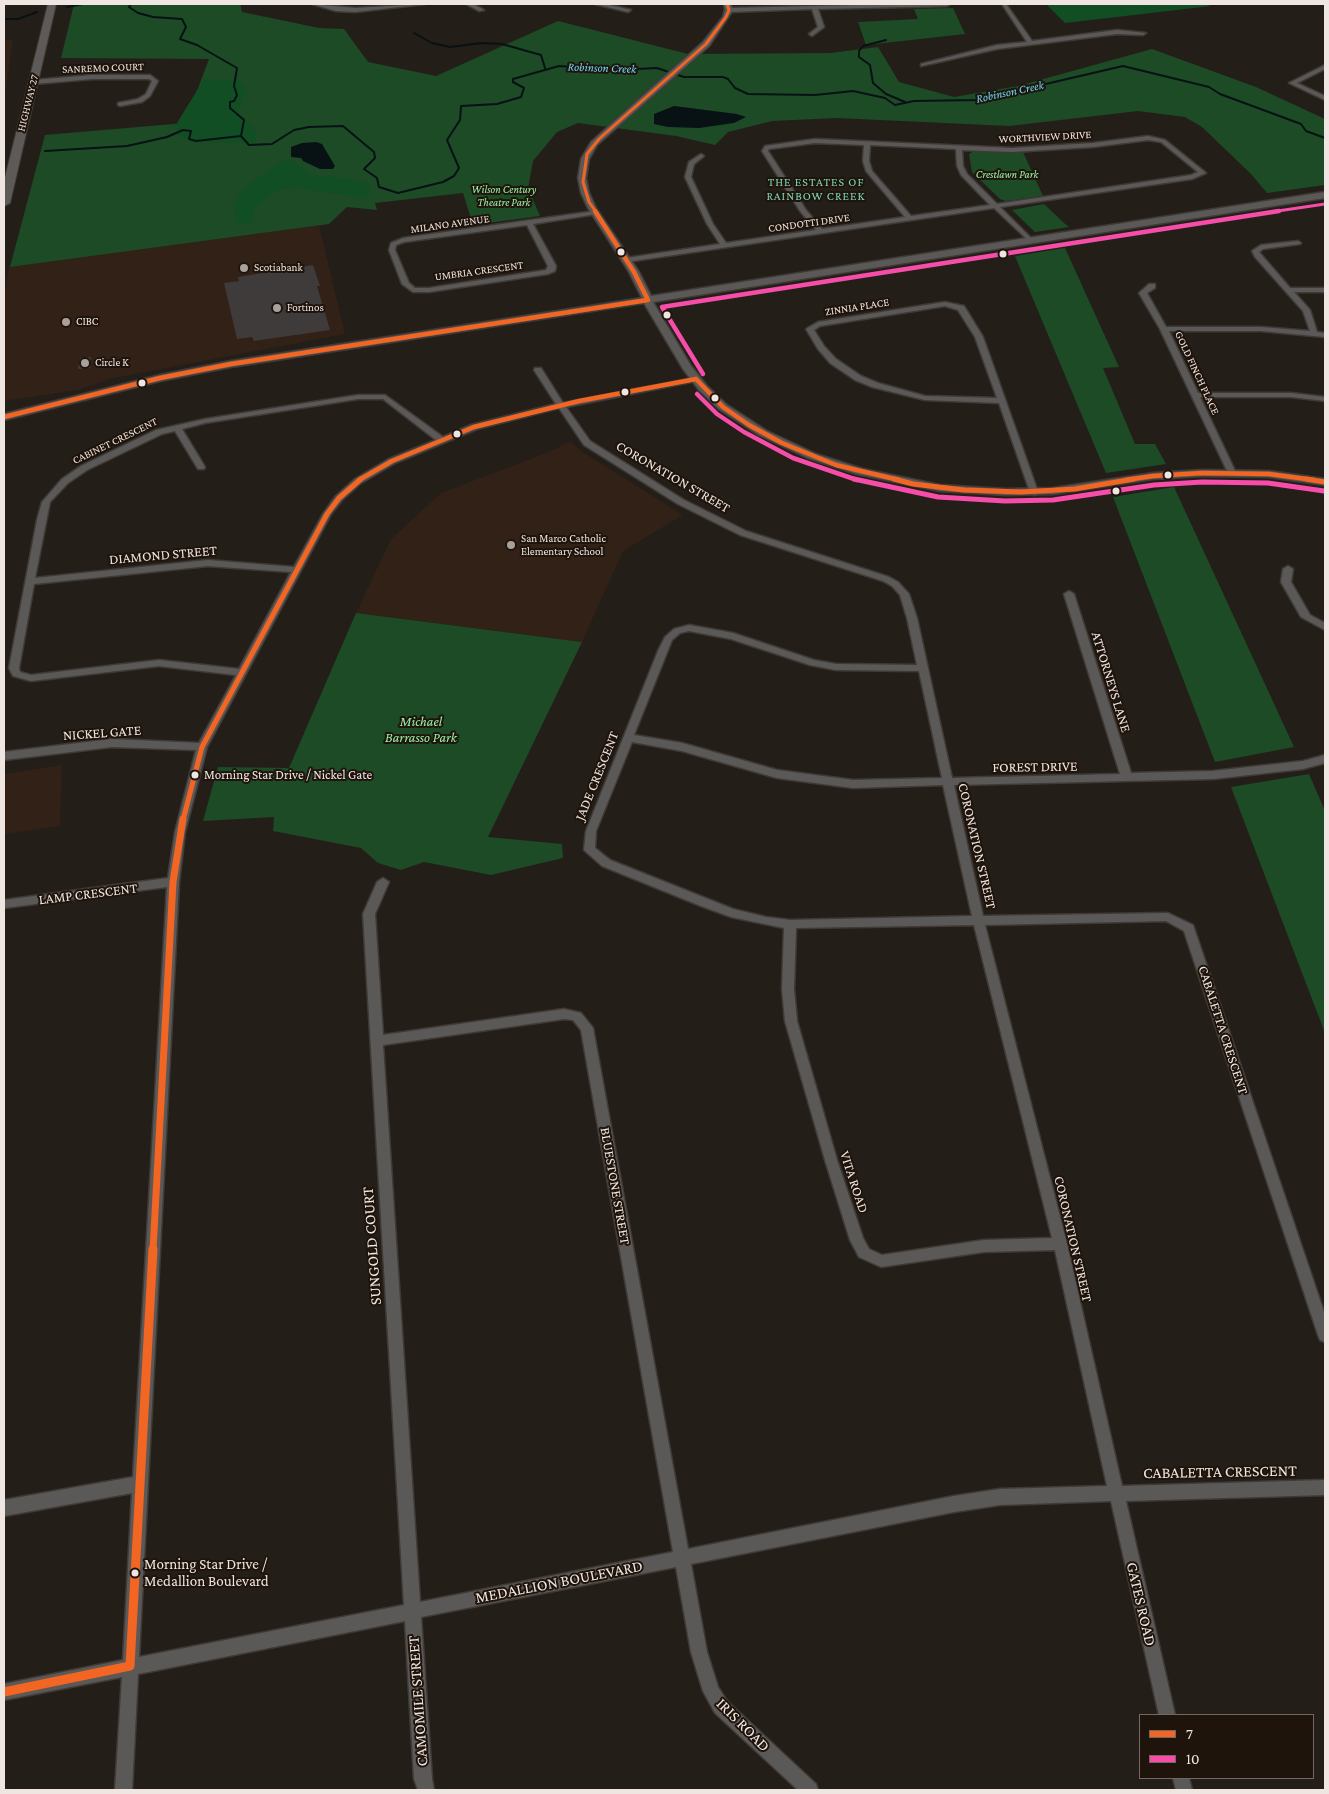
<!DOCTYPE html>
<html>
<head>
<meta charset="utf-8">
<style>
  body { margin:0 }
  #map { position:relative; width:1329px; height:1794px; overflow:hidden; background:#241e19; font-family:"Crimson Pro",serif }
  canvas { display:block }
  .frame { position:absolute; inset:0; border:5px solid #efe6e1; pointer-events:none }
  .legend { position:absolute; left:1139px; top:1714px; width:175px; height:65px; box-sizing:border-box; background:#1f140c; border:1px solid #726861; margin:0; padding:6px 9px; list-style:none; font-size:15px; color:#efe6e1 }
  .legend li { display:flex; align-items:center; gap:10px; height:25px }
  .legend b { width:25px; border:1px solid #726861 }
</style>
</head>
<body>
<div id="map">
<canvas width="1329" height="1794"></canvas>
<div class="frame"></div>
<ul class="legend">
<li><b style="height:6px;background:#f26522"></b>7</li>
<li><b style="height:6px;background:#f54da8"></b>10</li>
</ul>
</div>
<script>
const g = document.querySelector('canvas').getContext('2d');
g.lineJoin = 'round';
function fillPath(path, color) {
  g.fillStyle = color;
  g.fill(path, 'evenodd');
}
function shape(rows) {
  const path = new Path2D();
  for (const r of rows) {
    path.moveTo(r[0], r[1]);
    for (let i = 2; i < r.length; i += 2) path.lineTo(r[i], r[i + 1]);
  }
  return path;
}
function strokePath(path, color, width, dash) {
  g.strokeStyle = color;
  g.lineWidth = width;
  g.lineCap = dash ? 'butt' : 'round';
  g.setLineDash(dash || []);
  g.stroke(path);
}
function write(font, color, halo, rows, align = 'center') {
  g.font = font + ' "Crimson Pro",serif';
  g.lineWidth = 4;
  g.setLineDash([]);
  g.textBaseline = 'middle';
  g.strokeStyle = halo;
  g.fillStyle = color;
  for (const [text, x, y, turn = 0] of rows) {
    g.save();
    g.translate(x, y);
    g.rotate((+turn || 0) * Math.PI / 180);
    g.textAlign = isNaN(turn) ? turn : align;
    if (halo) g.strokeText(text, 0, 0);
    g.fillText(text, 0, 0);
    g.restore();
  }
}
fillPath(shape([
  [4,40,13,40,4,102],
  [319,225,345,334,109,379,78,390,4,401,4,295,9,267],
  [570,441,581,451,683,515,623,551,582,642,356,613,391,539,441,493,549,452],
  [62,765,60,826,4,834,4,774]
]), '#312116');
fillPath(shape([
  [74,4,240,4,242,12,319,28,344,29,368,62,436,76,558,21,688,54,830,53,878,47,899,82,954,97,1018,86,1152,49,1256,87,1325,119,1325,185,1267,193,1251,174,1202,127,1185,117,1138,111,1009,126,837,118,772,121,728,132,715,145,676,136,578,123,557,132,533,161,528,188,540,216,473,225,463,193,375,203,377,210,347,207,329,224,10,267,45,135,185,123,209,59,61,58],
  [953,8,965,34,866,45,858,22,918,19,914,9],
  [974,151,1023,152,1043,196,1006,201,1000,199,972,172,969,154],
  [1044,204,1064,223,1069,227,1035,232,1012,210],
  [1065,248,1119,367,1103,368,1135,444,1155,444,1166,464,1106,473,1015,256],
  [1174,487,1294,747,1215,762,1113,497],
  [356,613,582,642,488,837,562,844,563,858,491,875,424,862,401,870,378,863,361,848,273,831,274,817,203,821,218,767,289,768],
  [1309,774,1325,811,1325,1033,1231,787]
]), '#1c4b26');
fillPath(shape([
  [1046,4,1202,4,1211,6,1065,23],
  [204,79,238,81,245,85,245,92,238,112,255,130,256,140,253,143,193,141,178,135,177,123],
  [288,159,302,167,308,175,350,179,370,185,366,198,299,188,283,189,273,193,254,208,253,222,245,224,235,221,235,203,240,192,276,165]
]), '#124e23');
fillPath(shape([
  [674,106,737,114,746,117,734,123,699,128,668,127,654,124,654,114],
  [316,142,322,144,335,166,333,169,320,169,303,161,301,158,291,157,291,147,302,143]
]), '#081215');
strokePath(shape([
  [131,4,129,7,138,13,153,17,182,19,186,27,180,39,197,45,237,68,234,86,237,95,234,101,230,102,230,108,244,120,241,136,249,145,272,144,294,130,309,127,343,126,374,152,375,158,364,169,377,178,379,187,398,193,443,182,454,176,459,168,447,140,460,120,461,106,497,104,521,97,524,88,513,82,513,79,559,66,618,70,657,68,684,77,723,77,728,79,735,88,748,94,815,95,853,91,885,98,895,105,914,101,977,100,1123,66,1209,87,1220,94,1301,124,1306,131,1325,138],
  [67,7,83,4],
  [4,19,18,19,37,12],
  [414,33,432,43,450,47,482,43,502,44,541,55,545,68],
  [886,40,863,46,859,51,859,57,870,65,873,83,886,94,905,102],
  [45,151,127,146,167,137,183,130,191,131,189,139,196,141,241,136]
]), '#081215', 2);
fillPath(shape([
  [313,265,320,286,317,286,330,330,254,341,252,337,237,339,224,283,239,281,238,277],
  [91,357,90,368,78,369,80,358]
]), '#403b3b');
const minor = shape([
  [312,4,355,8,425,4,355,12,336,11,312,4],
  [466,4,473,4,484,10,479,11,466,4],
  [595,4,605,4,631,10,628,12,595,4],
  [898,4,950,4,947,6,818,9,824,27,812,36,809,34,818,27,812,9,729,12,726,10,729,8,898,4],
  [1002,4,1006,4,1032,41,1117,30,1146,33,1143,35,1117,34,997,49,921,66,921,64,997,45,1027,42,1002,4],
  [1325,65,1325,69,1297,83,1325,96,1325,100,1289,83,1325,65],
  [92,75,150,75,158,81,150,96,142,102,120,106,118,105,118,103,138,99,146,94,152,81,149,79,92,79,34,84,31,82,34,80,92,75],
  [1148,136,1165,140,1206,173,1192,179,1000,207,1034,241,1031,243,994,208,626,262,622,260,626,258,720,244,707,224,685,177,689,162,701,154,704,156,694,164,691,177,713,224,726,243,816,230,800,211,762,151,765,146,815,139,1012,148,1093,143,1148,136],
  [1148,140,1161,142,1198,172,1191,175,997,204,967,174,963,166,962,150,1012,152,1093,147,1148,140],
  [815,143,864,145,863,161,866,171,905,217,822,229,806,210,768,151,769,149,815,143],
  [870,145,956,149,957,166,961,175,990,205,911,216,872,171,869,161,870,145],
  [595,211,598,213,597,214,533,224,556,266,555,271,548,274,429,292,413,292,402,284,389,250,391,243,403,238,595,211],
  [527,225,548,266,546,270,429,288,415,288,409,283,395,250,396,245,404,242,527,225],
  [1298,241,1301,243,1300,244,1263,249,1259,252,1290,288,1325,288,1325,292,1294,292,1310,310,1317,332,1325,333,1325,337,1261,331,1169,331,1198,393,1291,393,1325,397,1325,401,1291,397,1200,397,1236,473,1235,475,1229,475,1160,329,1139,293,1149,284,1155,284,1155,288,1147,293,1166,327,1261,327,1310,331,1303,311,1255,257,1252,251,1261,245,1298,241],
  [945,302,964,306,983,337,1038,492,1037,494,1034,495,1030,492,999,403,925,400,872,387,855,380,830,363,818,349,806,329,818,322,945,302],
  [945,306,958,310,975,337,997,398,925,396,878,383,861,376,836,359,824,346,814,330,820,326,945,306],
  [535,368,541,368,563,403,699,377,700,379,696,381,566,407,590,441,684,500,746,531,889,577,898,582,909,594,917,618,952,778,1120,774,1064,594,1069,591,1074,594,1131,773,1213,771,1303,761,1325,755,1325,763,1303,769,1213,779,954,785,983,916,1168,913,1193,925,1325,1315,1325,1342,1320,1340,1318,1335,1184,931,1166,921,985,925,1067,1244,1122,1486,1325,1480,1325,1495,1126,1501,1175,1715,1159,1715,1111,1501,1000,1505,954,1512,691,1564,707,1652,718,1687,727,1701,816,1784,818,1790,798,1790,715,1713,703,1691,691,1652,676,1567,421,1617,432,1779,434,1790,418,1790,414,1779,405,1621,138,1674,132,1790,115,1790,122,1677,4,1700,4,1684,123,1660,132,1493,4,1516,4,1500,133,1477,167,887,4,908,4,900,168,878,175,832,196,750,112,747,4,760,4,752,112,739,199,743,236,675,159,666,31,681,13,676,9,668,37,520,42,502,62,479,81,466,156,430,205,419,358,395,385,395,443,437,471,425,556,404,534,370,535,368],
  [358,399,383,399,436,440,389,459,355,479,336,496,323,514,294,567,208,560,35,578,50,502,68,483,87,470,162,434,175,431,198,469,204,469,205,467,182,429,205,423,358,399],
  [559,408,584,445,678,504,740,535,883,581,892,586,900,595,907,618,917,665,836,664,814,660,733,633,689,625,674,629,665,637,658,651,586,831,584,850,602,866,701,906,731,917,784,928,782,989,785,1021,825,1160,850,1240,859,1257,881,1267,984,1252,1055,1250,1107,1486,1000,1489,954,1496,688,1549,593,1028,581,1013,564,1009,383,1035,375,914,389,882,383,878,377,882,363,914,404,1605,139,1657,179,882,185,832,207,747,331,514,342,500,361,483,395,463,477,429,559,408],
  [208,566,291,572,239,669,159,660,31,675,20,672,19,668,34,584,208,566],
  [689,631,731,639,810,665,836,670,919,671,942,778,853,780,777,770,682,743,634,735,672,640,680,633,689,631],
  [632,742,682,751,777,778,853,788,943,785,972,916,790,920,766,917,733,909,610,860,595,848,596,831,632,742],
  [974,925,1052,1238,984,1240,882,1255,869,1249,863,1238,837,1160,797,1021,794,989,796,928,974,925],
  [564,1019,573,1020,581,1030,673,1552,420,1602,383,1045,564,1019],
  [1288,566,1293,569,1291,582,1310,615,1325,623,1325,630,1301,617,1281,582,1283,569,1288,566],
  [1173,1778,1189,1778,1192,1790,1176,1790,1173,1778]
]);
const tertiary = shape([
  [724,4,730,4,733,10,709,46,597,145,589,159,586,178,589,193,596,208,639,272,651,296,1325,192,1325,198,653,302,691,366,707,386,727,405,767,431,816,454,863,469,940,485,1006,489,1053,488,1153,473,1202,470,1269,471,1325,479,1325,485,1269,477,1202,476,1153,479,1053,494,1006,495,940,491,857,474,808,458,759,435,719,409,699,390,683,369,644,303,231,367,160,381,4,420,4,414,160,375,231,361,642,298,629,272,588,208,581,193,578,178,581,159,591,142,703,42,723,17,725,10,724,4]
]);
const primary = shape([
  [48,4,56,4,10,203,4,206,4,182,48,4]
]);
strokePath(minor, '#403a36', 3);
strokePath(tertiary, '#403a36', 3);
strokePath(primary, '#403a36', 2);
fillPath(minor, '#5b5958');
fillPath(tertiary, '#5b5958');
fillPath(primary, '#5e5a57');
strokePath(shape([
  [596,212,589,202,583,182,587,154,599,139,706,44,726,17,729,10,727,4]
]), '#f26522', 3);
strokePath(shape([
  [595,211,634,272,648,300],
  [696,379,723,407,749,425,782,443,836,465,899,480],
  [4,417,160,378,231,364,648,300],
  [359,480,392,461,474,427,579,401,696,379],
  [1126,480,1153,476,1202,473,1269,474,1314,480]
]), '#f26522', 4.5);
strokePath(shape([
  [894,479,913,484,964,490,1021,492,1075,489,1134,479],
  [1306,479,1325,482],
  [183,820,202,747,327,514,339,498,361,479]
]), '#f26522', 5);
strokePath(shape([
  [153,1250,173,882,183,819]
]), '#f26522', 7);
strokePath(shape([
  [130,1666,153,1249],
  [4,1692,130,1666]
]), '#f26522', 9);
strokePath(shape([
  [1271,212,1325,204]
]), '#f54da8', 3);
strokePath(shape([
  [703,374,662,307,1279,211],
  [697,394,717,414,744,432,793,458,857,480]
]), '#f54da8', 4.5);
strokePath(shape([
  [854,479,938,497,1005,501,1053,500,1154,485,1202,482,1268,483,1324,491]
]), '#f54da8', 5);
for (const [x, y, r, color] of [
  [621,252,4.5,"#efe6e1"],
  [1003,254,4.5,"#efe6e1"],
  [244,268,5,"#a8a09b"],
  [277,308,5,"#a8a09b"],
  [667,315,4.5,"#efe6e1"],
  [66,322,5,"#a8a09b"],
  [85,363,5,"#a8a09b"],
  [142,383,4.5,"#efe6e1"],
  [625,392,4.5,"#efe6e1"],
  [715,398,4.5,"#efe6e1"],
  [457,434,4.5,"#efe6e1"],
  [1168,475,4.5,"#efe6e1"],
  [1116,491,4.5,"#efe6e1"],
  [511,545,5,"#a8a09b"],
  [195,775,4.5,"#efe6e1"],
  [135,1573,4.5,"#efe6e1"]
]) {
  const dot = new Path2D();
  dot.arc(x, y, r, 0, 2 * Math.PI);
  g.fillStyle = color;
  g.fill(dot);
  strokePath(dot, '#1f140c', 2);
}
write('11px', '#efe6e1', '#1f140c', [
  ["SANREMO COURT",103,68,-2],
  ["HIGHWAY 27",28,103,-76],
  ["WORTHVIEW DRIVE",1045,137,-3],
  ["CONDOTTI DRIVE",809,223,-8],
  ["MILANO AVENUE",450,224,-8],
  ["UMBRIA CRESCENT",479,271,-8],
  ["ZINNIA PLACE",857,307,-9],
  ["GOLD FINCH PLACE",1197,373,65],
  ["CABINET CRESCENT",115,441,-26]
]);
write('italic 11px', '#99f3a8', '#1f140c', [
  ["Crestlawn Park",1007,175],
  ["Wilson Century",504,190],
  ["Theatre Park",504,203]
]);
write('11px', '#efe6e1', '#1f140c', [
  ["Scotiabank",254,268],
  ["Fortinos",287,308],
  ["CIBC",76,322],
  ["Circle K",95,363],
  ["San Marco Catholic",521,539],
  ["Elementary School",521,552]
], 'left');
write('italic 12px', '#6dd9f5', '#1f140c', [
  ["Robinson Creek",602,68,2],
  ["Robinson Creek",1010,92,-12]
]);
g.letterSpacing = '1px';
write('12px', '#7bd6b6', '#1f140c', [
  ["THE ESTATES OF",816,182],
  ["RAINBOW CREEK",816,196]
]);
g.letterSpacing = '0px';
write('13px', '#efe6e1', '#1f140c', [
  ["Morning Star Drive / Nickel Gate",204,775]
], 'left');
write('14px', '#efe6e1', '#1f140c', [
  ["CORONATION STREET",673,477,30],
  ["DIAMOND STREET",163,555,-5],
  ["ATTORNEYS LANE",1111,682,73],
  ["NICKEL GATE",102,733,-4],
  ["FOREST DRIVE",1035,767,-1],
  ["JADE CRESCENT",597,776,-68],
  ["CORONATION STREET",977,846,77],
  ["LAMP CRESCENT",88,894,-7],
  ["CABALETTA CRESCENT",1223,1030,72],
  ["VITA ROAD",854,1182,72],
  ["BLUESTONE STREET",615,1186,80],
  ["CORONATION STREET",1073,1239,77]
]);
write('italic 14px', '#99f3a8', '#1f140c', [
  ["Michael",421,722],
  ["Barrasso Park",421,738]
]);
write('15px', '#efe6e1', '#1f140c', [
  ["Morning Star Drive /",144,1564],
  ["Medallion Boulevard",144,1581]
], 'left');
write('16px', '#efe6e1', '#1f140c', [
  ["SUNGOLD COURT",372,1246,-94],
  ["CABALETTA CRESCENT",1220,1472,-1],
  ["MEDALLION BOULEVARD",559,1582,-11],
  ["GATES ROAD",1141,1604,77],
  ["CAMOMILE STREET",418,1701,-94],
  ["IRIS ROAD",743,1725,45]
]);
</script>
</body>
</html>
